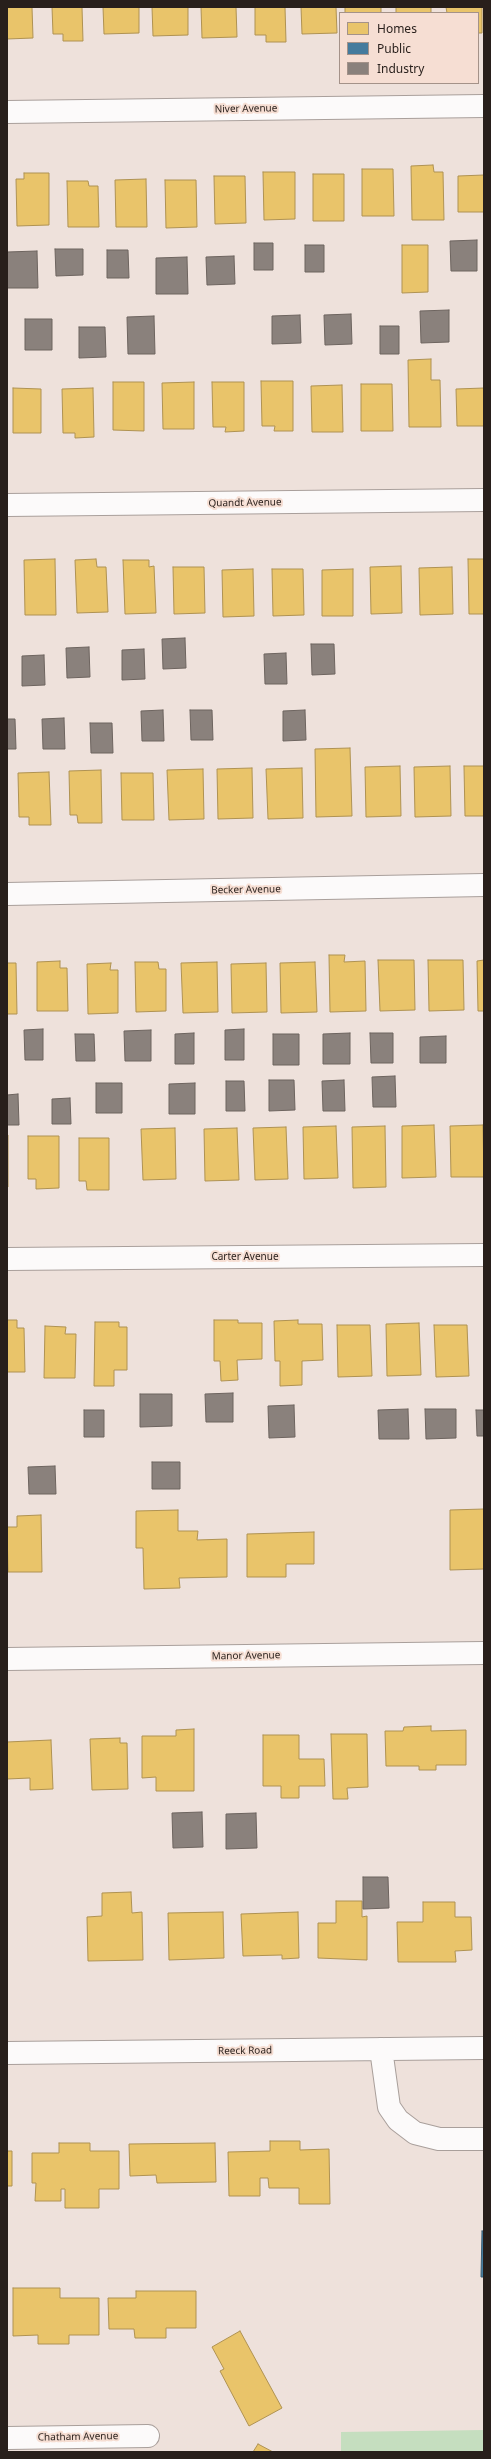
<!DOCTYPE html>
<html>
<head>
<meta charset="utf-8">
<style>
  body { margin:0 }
  #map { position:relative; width:491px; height:2459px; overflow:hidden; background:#eee1db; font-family:"Noto Sans",sans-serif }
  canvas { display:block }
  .frame { position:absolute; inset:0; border:8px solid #281f1b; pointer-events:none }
  .legend { position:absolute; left:339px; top:12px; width:140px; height:72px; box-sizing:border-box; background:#f6ded3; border:1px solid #a49289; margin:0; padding:5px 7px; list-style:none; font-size:12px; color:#281f1b }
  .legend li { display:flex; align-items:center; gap:8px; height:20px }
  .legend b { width:20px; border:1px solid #a49289 }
</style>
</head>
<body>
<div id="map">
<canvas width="491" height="2459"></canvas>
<div class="frame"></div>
<ul class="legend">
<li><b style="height:11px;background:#e9c46a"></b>Homes</li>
<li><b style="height:11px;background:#457b9d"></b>Public</li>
<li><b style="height:11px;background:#8a817c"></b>Industry</li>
</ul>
</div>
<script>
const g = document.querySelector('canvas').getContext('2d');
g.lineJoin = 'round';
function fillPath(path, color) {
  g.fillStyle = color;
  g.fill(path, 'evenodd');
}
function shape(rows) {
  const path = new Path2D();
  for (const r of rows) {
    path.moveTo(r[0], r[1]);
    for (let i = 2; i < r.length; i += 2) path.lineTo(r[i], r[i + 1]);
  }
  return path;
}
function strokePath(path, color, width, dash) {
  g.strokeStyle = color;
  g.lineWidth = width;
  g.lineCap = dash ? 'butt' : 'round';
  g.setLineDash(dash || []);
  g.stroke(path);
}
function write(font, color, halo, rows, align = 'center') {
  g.font = font + ' "Noto Sans",sans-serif';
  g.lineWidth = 4;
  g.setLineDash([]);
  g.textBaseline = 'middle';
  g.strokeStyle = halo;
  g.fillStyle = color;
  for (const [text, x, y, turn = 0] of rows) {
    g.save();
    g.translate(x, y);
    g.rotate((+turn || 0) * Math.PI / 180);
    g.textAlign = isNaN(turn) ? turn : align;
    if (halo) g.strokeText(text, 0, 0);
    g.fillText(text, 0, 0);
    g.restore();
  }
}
fillPath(shape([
  [484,2430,484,2452,341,2452,341,2432]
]), '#c5debf');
const homes = shape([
  [7,7,32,7,33,38,7,39,7,7],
  [52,7,82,7,83,41,63,41,63,34,53,34,52,7],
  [103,7,139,7,139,33,104,34,103,7],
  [152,7,188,7,188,35,153,36,152,7],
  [201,7,236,7,237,37,202,38,201,7],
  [255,7,285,7,286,42,266,42,266,35,255,35,255,7],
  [301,7,336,7,337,33,302,34,301,7],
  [345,7,381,7,381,13,345,13,345,7],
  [396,7,431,7,431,13,396,13,396,7],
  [446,7,482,7,482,33,478,33,478,13,447,13,446,7],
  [433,165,434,172,443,172,444,220,412,220,411,166,433,165],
  [362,169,393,169,394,216,362,216,362,169],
  [263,172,295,172,295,219,264,220,263,172],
  [24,173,49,173,49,225,17,226,16,179,24,179,24,173],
  [313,174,344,174,344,221,313,221,313,174],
  [484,175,484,212,458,212,458,176,484,175],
  [214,176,245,176,246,223,215,224,214,176],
  [146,179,147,227,116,227,115,180,146,179],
  [165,180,196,180,197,227,166,228,165,180],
  [67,181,88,181,89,186,98,186,99,227,68,227,67,181],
  [402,245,428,245,428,292,402,293,402,245],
  [431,359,431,380,440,380,441,427,409,427,408,360,431,359],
  [261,381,293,381,293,431,274,431,275,426,262,426,261,381],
  [113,382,144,382,144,431,113,430,113,382],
  [194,382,194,429,163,429,162,383,194,382],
  [212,382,244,382,244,431,225,432,226,427,213,427,212,382],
  [361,384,392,384,393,431,361,431,361,384],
  [342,385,343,432,312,432,311,386,342,385],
  [13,388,41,389,41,433,13,433,13,388],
  [93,388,94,437,75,438,75,433,63,433,62,389,93,388],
  [484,388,484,426,457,426,456,389,484,388],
  [55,559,56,615,25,615,24,560,55,559],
  [96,559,97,567,106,567,108,612,77,613,75,560,96,559],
  [468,559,484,559,484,614,469,614,468,559],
  [123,560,149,560,149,567,154,566,156,613,125,614,123,560],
  [401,566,402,613,371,614,370,567,401,566],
  [173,567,204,567,205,613,174,614,173,567],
  [452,567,453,614,420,615,419,568,452,567],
  [253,569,254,616,223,617,222,570,253,569],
  [272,569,303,569,304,615,273,616,272,569],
  [353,569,353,616,322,616,322,570,353,569],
  [350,748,352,816,316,817,315,749,350,748],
  [400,766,401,816,366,817,365,767,400,766],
  [450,766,451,816,415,817,414,767,450,766],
  [464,766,484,766,484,816,465,816,464,766],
  [252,768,253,818,218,819,217,769,252,768],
  [302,768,303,818,268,819,266,769,302,768],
  [203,769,204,819,169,820,167,770,203,769],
  [101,770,102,823,78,823,77,815,70,815,69,771,101,770],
  [49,772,51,825,29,825,29,817,19,817,18,773,49,772],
  [121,773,153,773,154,820,122,820,121,773],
  [329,955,345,955,344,962,365,961,366,1011,330,1012,329,955],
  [378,960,414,960,415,1010,380,1011,378,960],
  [428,960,463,960,464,1010,429,1011,428,960],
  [484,960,484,1011,478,1011,477,961,484,960],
  [60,961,60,968,67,968,68,1011,37,1011,37,962,60,961],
  [135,962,158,962,159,969,166,969,166,1011,136,1012,135,962],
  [217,962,218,1012,183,1013,181,963,217,962],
  [315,962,317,1012,281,1013,280,963,315,962],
  [7,963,16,963,17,1014,7,1014,7,963],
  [111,963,110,970,118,970,118,1013,88,1014,87,964,111,963],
  [266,963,267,1012,232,1013,231,964,266,963],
  [434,1125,436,1177,402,1178,402,1126,434,1125],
  [483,1125,484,1177,451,1177,450,1126,483,1125],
  [336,1126,338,1178,304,1179,303,1127,336,1126],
  [385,1126,386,1187,353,1188,352,1127,385,1126],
  [286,1127,288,1179,255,1180,253,1128,286,1127],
  [175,1128,176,1179,143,1180,141,1129,175,1128],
  [237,1128,239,1180,205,1181,204,1129,237,1128],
  [7,1135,8,1135,8,1187,7,1187,7,1135],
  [28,1136,59,1136,59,1188,36,1189,36,1179,28,1179,28,1136],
  [79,1138,109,1138,109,1190,87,1190,86,1181,79,1181,79,1138],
  [7,1320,17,1320,17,1328,24,1328,25,1372,7,1372,7,1320],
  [214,1320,238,1320,238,1323,262,1323,262,1359,237,1360,238,1380,221,1381,220,1361,214,1361,214,1320],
  [298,1320,298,1324,322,1324,323,1360,302,1361,302,1385,280,1386,280,1361,275,1361,274,1321,298,1320],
  [95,1322,119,1322,119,1327,127,1327,127,1370,114,1370,114,1386,94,1386,95,1322],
  [419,1323,421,1375,387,1376,386,1324,419,1323],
  [337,1325,370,1325,372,1376,338,1377,337,1325],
  [434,1325,467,1325,469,1376,436,1377,434,1325],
  [45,1326,66,1327,65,1334,76,1334,75,1378,44,1378,45,1326],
  [484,1509,484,1569,450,1570,450,1510,484,1509],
  [178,1510,178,1531,198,1531,197,1540,227,1539,227,1577,179,1578,180,1588,144,1589,143,1548,136,1548,136,1511,178,1510],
  [41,1515,42,1572,8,1572,7,1527,17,1527,17,1516,41,1515],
  [314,1532,314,1564,286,1564,286,1577,247,1577,247,1534,314,1532],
  [431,1726,431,1731,466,1730,466,1765,436,1765,436,1770,419,1770,419,1766,386,1766,385,1731,403,1731,404,1727,431,1726],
  [194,1729,194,1791,156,1791,156,1777,142,1778,142,1736,176,1736,176,1730,194,1729],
  [331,1734,367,1734,368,1787,347,1788,348,1799,333,1799,331,1734],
  [263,1735,299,1735,299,1759,324,1759,325,1786,299,1786,299,1798,281,1798,281,1786,263,1786,263,1735],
  [120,1738,120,1743,127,1743,128,1789,92,1790,90,1739,120,1738],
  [51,1740,53,1789,30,1790,30,1778,7,1779,7,1742,51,1740],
  [131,1892,132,1913,142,1912,143,1960,88,1961,87,1917,102,1916,102,1893,131,1892],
  [336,1901,362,1901,362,1917,367,1916,367,1960,318,1958,318,1923,336,1923,336,1901],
  [423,1902,455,1902,455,1917,471,1917,472,1950,455,1951,456,1962,398,1962,397,1922,423,1922,423,1902],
  [223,1912,224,1958,169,1960,168,1913,223,1912],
  [298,1912,299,1958,282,1959,282,1955,243,1956,241,1914,298,1912],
  [270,2141,300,2141,300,2150,329,2149,330,2204,299,2204,299,2188,269,2188,268,2178,260,2178,260,2196,229,2196,228,2152,270,2151,270,2141],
  [59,2143,90,2143,90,2151,119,2151,119,2189,99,2189,99,2208,65,2208,65,2189,61,2189,61,2201,35,2201,36,2183,32,2183,32,2153,59,2153,59,2143],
  [215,2143,216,2182,157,2183,156,2175,130,2176,129,2144,215,2143],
  [7,2151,12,2151,12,2186,7,2186,7,2151],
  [13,2288,60,2288,60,2298,99,2298,99,2335,69,2335,69,2344,38,2344,38,2335,13,2336,13,2288],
  [136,2291,196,2291,196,2328,166,2328,166,2338,135,2338,134,2329,109,2329,108,2298,136,2298,136,2291],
  [240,2331,282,2408,249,2426,220,2371,224,2369,212,2347,240,2331],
  [258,2444,273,2452,253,2452,258,2444]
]);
fillPath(homes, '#e9c46a');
strokePath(homes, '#af9252', 1);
const public = shape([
  [482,2231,484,2231,484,2277,481,2277,482,2231]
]);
fillPath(public, '#457b9d');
strokePath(public, '#3c5f76', 1);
const industry = shape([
  [477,240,477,271,451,271,450,241,477,240],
  [254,243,273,243,273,270,254,270,254,243],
  [305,245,324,245,324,272,305,272,305,245],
  [55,249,83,249,83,275,56,276,55,249],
  [107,250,128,250,129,278,107,278,107,250],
  [37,251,38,288,7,288,7,252,37,251],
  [234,256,235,284,207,285,206,257,234,256],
  [187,257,188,294,156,294,156,258,187,257],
  [449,310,449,342,421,343,420,311,449,310],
  [351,314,352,344,325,345,324,315,351,314],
  [300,315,301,343,272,344,272,316,300,315],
  [154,316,155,354,128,354,127,317,154,316],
  [25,319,52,319,52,350,25,350,25,319],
  [380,326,399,326,399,354,380,354,380,326],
  [79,327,105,327,106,357,79,358,79,327],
  [185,638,186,668,163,669,162,639,185,638],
  [311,644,334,644,335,674,312,675,311,644],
  [89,647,90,677,67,678,66,648,89,647],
  [144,649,145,679,122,680,122,650,144,649],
  [286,653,287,684,265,684,264,654,286,653],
  [44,655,45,685,22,686,22,656,44,655],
  [163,710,164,741,142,741,141,711,163,710],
  [190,710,212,710,213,740,191,740,190,710],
  [305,710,306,740,283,741,283,711,305,710],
  [64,718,65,749,43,749,42,719,64,718],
  [7,719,15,719,16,749,7,749,7,719],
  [90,723,112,723,113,753,91,753,90,723],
  [43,1029,43,1060,25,1060,24,1030,43,1029],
  [244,1029,244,1060,225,1060,225,1030,244,1029],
  [151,1030,151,1061,125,1061,124,1031,151,1030],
  [194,1033,194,1064,175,1064,175,1034,194,1033],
  [350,1033,350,1064,323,1064,323,1034,350,1033],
  [370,1033,393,1033,393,1063,371,1063,370,1033],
  [75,1034,94,1034,95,1061,76,1061,75,1034],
  [273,1034,299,1034,299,1065,273,1065,273,1034],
  [446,1036,446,1063,420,1063,420,1037,446,1036],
  [395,1076,396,1107,373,1107,372,1077,395,1076],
  [269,1080,294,1080,295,1110,269,1111,269,1080],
  [344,1080,345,1111,323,1111,322,1081,344,1080],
  [226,1081,244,1081,245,1111,226,1111,226,1081],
  [96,1083,122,1083,122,1113,96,1113,96,1083],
  [195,1083,195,1114,169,1114,169,1084,195,1083],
  [18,1094,19,1125,7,1125,7,1095,18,1094],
  [70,1098,71,1124,52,1124,52,1099,70,1098],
  [233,1393,233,1422,206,1422,205,1394,233,1393],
  [140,1394,172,1394,172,1426,140,1427,140,1394],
  [294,1405,295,1437,269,1438,268,1406,294,1405],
  [408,1409,409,1439,379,1439,378,1410,408,1409],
  [425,1409,456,1409,456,1438,426,1439,425,1409],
  [84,1410,104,1410,104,1437,84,1437,84,1410],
  [476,1410,484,1410,484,1436,477,1436,476,1410],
  [152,1462,180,1462,180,1489,152,1489,152,1462],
  [55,1466,56,1494,29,1494,28,1467,55,1466],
  [202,1812,203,1847,173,1848,172,1813,202,1812],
  [256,1813,257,1848,226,1849,226,1814,256,1813],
  [363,1877,388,1877,389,1908,363,1909,363,1877]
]);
fillPath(industry, '#8a817c');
strokePath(industry, '#6d645f', 1);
const minor = shape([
  [7,112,484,106],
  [7,505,484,500],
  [7,894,484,885],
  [7,1259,484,1255],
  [7,1659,484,1653],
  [381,2049,389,2107,398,2120,415,2133,439,2139,484,2139],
  [7,2053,484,2048],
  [7,2438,148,2436]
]);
strokePath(minor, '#a99f9b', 24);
strokePath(minor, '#fcfafa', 22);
write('10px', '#281f1b', '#f6ded3', [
  ["Niver Avenue",246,109,-1],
  ["Quandt Avenue",245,503,-1],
  ["Becker Avenue",246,890,-1],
  ["Carter Avenue",245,1257],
  ["Manor Avenue",246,1656,-1],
  ["Reeck Road",245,2051,-1],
  ["Chatham Avenue",78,2437,-1]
]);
</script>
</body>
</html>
